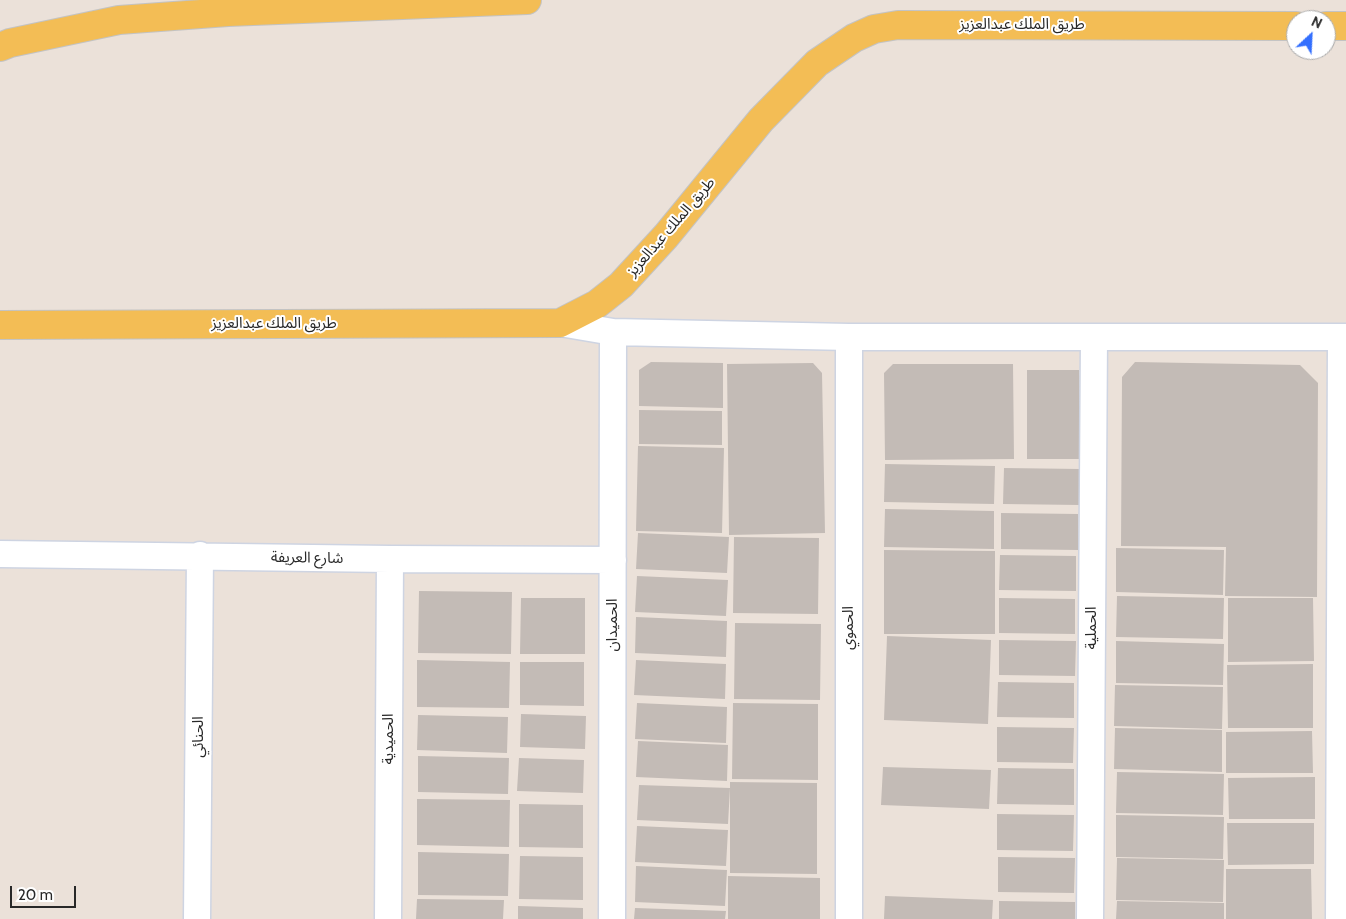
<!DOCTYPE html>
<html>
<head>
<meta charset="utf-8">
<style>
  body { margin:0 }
  #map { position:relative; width:1346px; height:919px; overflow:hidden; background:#ebe1d9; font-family:Cabin,sans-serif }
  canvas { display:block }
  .north { position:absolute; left:1286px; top:10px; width:50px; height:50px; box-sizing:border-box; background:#fff; border:1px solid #a9a9a9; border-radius:50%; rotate:25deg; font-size:14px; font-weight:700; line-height:20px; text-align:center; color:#282828 }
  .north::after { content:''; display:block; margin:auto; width:18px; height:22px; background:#336ffe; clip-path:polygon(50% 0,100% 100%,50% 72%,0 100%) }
  .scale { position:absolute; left:10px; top:886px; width:66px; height:22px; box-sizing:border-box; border:2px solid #282828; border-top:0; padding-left:6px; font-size:15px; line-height:18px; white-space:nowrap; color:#282828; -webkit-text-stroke:4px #fff; paint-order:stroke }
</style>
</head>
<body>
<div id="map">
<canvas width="1346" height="919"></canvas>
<div class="north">N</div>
<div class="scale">20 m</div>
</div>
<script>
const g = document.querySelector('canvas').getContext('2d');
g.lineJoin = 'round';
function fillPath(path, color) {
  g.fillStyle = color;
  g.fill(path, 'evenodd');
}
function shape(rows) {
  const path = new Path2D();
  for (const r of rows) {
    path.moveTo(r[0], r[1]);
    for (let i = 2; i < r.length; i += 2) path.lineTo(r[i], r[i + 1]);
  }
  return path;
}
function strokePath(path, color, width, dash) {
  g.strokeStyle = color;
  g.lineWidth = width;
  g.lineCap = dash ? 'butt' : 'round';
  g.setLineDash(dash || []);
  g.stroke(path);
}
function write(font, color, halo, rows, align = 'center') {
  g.font = font + ' Cabin,"Noto Sans Arabic",sans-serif';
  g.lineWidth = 4;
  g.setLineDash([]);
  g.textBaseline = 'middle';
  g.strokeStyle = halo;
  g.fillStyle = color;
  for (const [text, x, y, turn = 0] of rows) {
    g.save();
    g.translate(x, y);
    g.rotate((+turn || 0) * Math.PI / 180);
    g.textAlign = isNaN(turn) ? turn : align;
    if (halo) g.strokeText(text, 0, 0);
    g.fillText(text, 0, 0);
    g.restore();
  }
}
fillPath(shape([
  [651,362,723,363,723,408,639,406,639,370],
  [1135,362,1300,365,1318,383,1317,597,1225,596,1226,547,1121,546,1122,377],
  [813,363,822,373,825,533,729,535,727,364],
  [893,364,1013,364,1014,459,885,460,884,373],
  [1027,370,1079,370,1080,459,1027,459],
  [639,410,722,411,722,445,639,444],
  [638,446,724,448,722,533,636,531],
  [885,464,995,466,994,504,884,502],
  [1004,468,1080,469,1080,505,1003,504],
  [885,509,994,511,994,549,884,547],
  [1001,513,1078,514,1078,550,1001,549],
  [638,533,729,537,727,573,636,569],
  [734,537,819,538,818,614,733,613],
  [1116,548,1224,550,1223,595,1116,592],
  [884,550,995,551,995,634,884,634],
  [1000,555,1076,556,1076,591,999,590],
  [637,576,728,580,726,616,635,612],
  [419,591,512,592,511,654,418,653],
  [1117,596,1224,598,1223,639,1116,637],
  [521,598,585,598,585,654,520,654],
  [999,598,1075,599,1075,634,999,633],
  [1228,598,1313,598,1314,661,1228,662],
  [636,617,727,621,726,657,635,653],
  [735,623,821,624,820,700,734,699],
  [887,636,991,640,988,724,884,720],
  [999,640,1076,641,1075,676,999,675],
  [1116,641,1224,644,1223,685,1116,683],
  [417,660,510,662,509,708,417,707],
  [636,660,726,664,725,699,634,695],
  [520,662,584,662,584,706,520,705],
  [1313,664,1313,728,1228,728,1227,665],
  [998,682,1074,683,1074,718,997,717],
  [1115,685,1223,687,1222,729,1114,726],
  [637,703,727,707,726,743,635,739],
  [733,703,818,704,818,780,732,779],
  [521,714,586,716,585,749,520,747],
  [418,715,508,717,507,753,417,750],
  [997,727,1074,728,1073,763,997,762],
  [1115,728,1222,730,1222,772,1114,769],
  [1312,731,1313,773,1226,773,1226,732],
  [638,741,728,745,727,781,636,777],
  [418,756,509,758,508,794,418,792],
  [519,758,584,760,583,793,517,791],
  [883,767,991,770,989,809,881,805],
  [998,768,1074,769,1074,805,997,804],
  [1117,772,1224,774,1223,815,1116,813],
  [1315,777,1315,819,1229,819,1228,778],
  [730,782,817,783,817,874,730,873],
  [639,785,730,788,728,824,637,820],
  [417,799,510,800,509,847,417,845],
  [519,804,583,805,583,848,519,847],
  [997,814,1074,815,1073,851,997,850],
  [1116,815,1224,817,1223,859,1116,857],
  [1227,823,1314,823,1314,864,1228,865],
  [637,826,728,830,726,866,635,862],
  [418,852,509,854,508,896,418,895],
  [520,856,583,857,583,900,519,899],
  [998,857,1075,858,1074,893,998,892],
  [1117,858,1224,860,1223,902,1116,900],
  [636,866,727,870,725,906,635,902],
  [1226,869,1311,869,1312,919,1226,919],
  [728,876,820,878,820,919,728,919],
  [885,896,993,900,992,919,884,919],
  [417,899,504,900,503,919,416,919],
  [999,901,1075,902,1075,919,999,919],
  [1117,901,1224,903,1224,919,1116,919],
  [518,906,583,908,583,919,518,919],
  [635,908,726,911,725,919,634,919]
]), '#c3bbb6');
const minor = shape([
  [560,323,613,332,849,337,1346,337],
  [849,337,849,919],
  [0,554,390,559,613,560],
  [197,919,200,555],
  [388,919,390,559],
  [612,919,613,332],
  [1090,919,1094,337],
  [1339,919,1341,337]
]);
const primary = shape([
  [1326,26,1346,26],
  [0,47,10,43,119,20,228,12,527,0],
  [0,325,560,323,597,304,621,285,666,236,761,120,817,63,854,38,874,29,898,25,1296,26]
]);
strokePath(minor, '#ced4e2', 29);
strokePath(primary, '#c3c3c3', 30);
strokePath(minor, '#fff', 26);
strokePath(primary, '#f3bd55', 28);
write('15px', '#282828', '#fff', [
  ["طريق الملك عبدالعزيز",1022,25],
  ["طريق الملك عبدالعزيز",671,227,-49],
  ["طريق الملك عبدالعزيز",274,324],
  ["شارع العريفة",307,558,1],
  ["الحميدان",613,625,-90],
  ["الحموي",849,628,-90],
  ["الحملية",1092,628,-90],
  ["الحنائي",199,737,-90],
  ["الحميدية",389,739,-90]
]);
</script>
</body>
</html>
